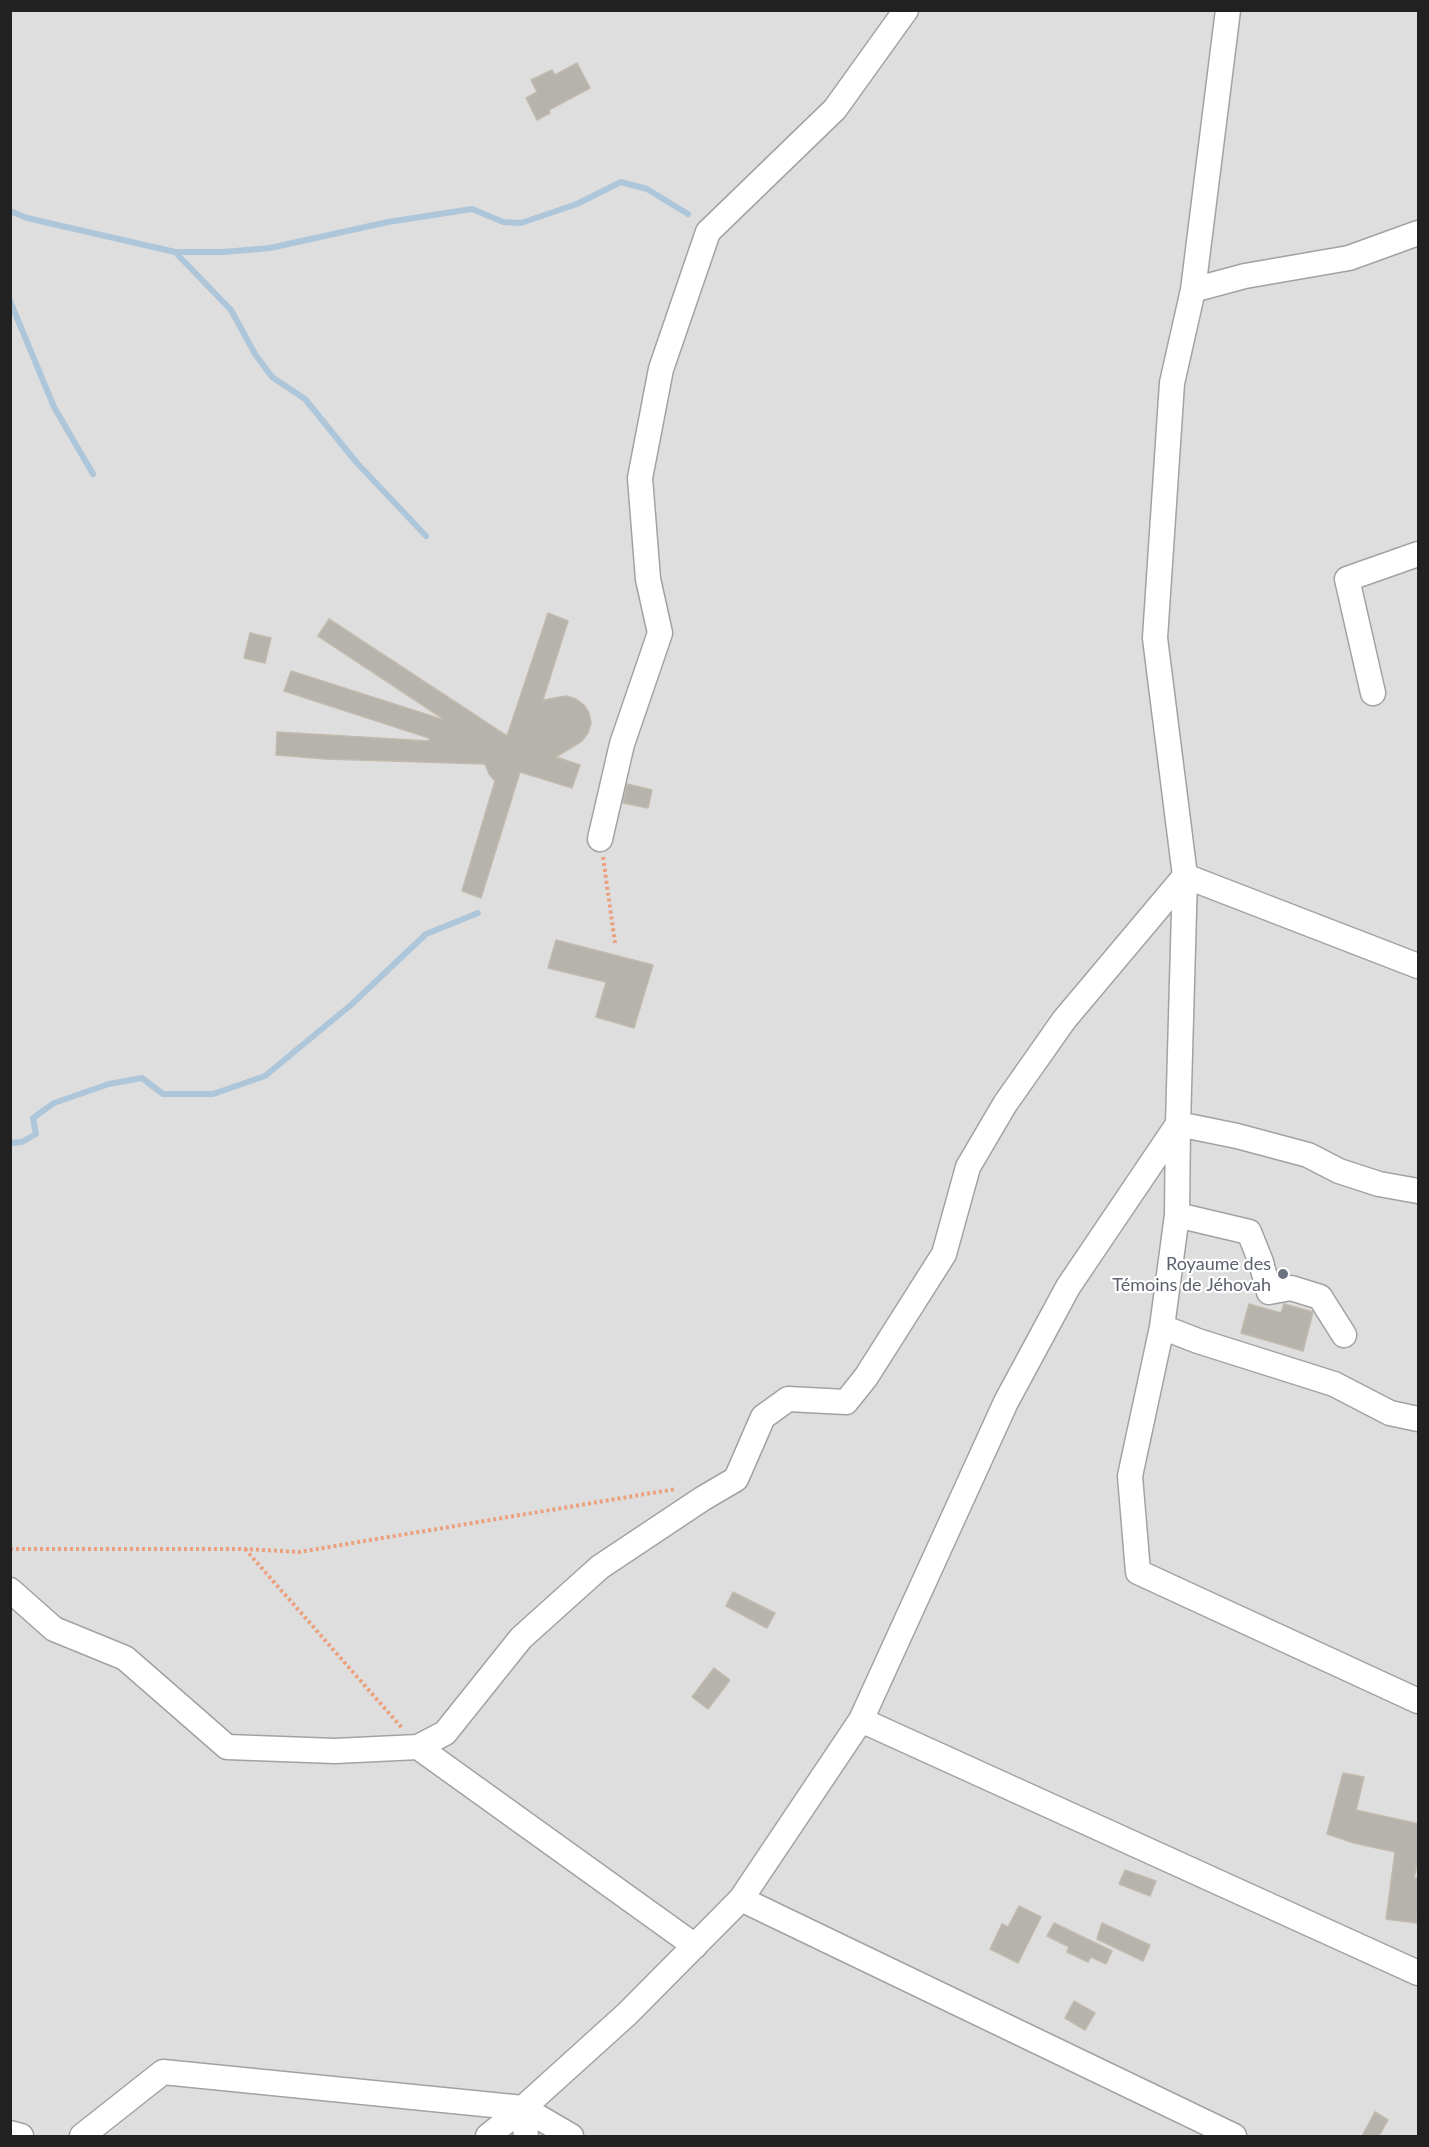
<!DOCTYPE html>
<html>
<head>
<meta charset="utf-8">
<style>
  body { margin:0 }
  #map { position:relative; width:1429px; height:2147px; overflow:hidden; background:#f0f0e9; font-family:Lato,sans-serif }
  canvas { display:block }
  .frame { position:absolute; inset:0; border:12px solid #212121; pointer-events:none }
</style>
</head>
<body>
<div id="map">
<canvas width="1429" height="2147"></canvas>
<div class="frame"></div>
</div>
<script>
const g = document.querySelector('canvas').getContext('2d');
g.lineJoin = 'round';
function fillPath(path, color) {
  g.fillStyle = color;
  g.fill(path, 'evenodd');
}
function shape(rows) {
  const path = new Path2D();
  for (const r of rows) {
    path.moveTo(r[0], r[1]);
    for (let i = 2; i < r.length; i += 2) path.lineTo(r[i], r[i + 1]);
  }
  return path;
}
function strokePath(path, color, width, dash) {
  g.strokeStyle = color;
  g.lineWidth = width;
  g.lineCap = dash ? 'butt' : 'round';
  g.setLineDash(dash || []);
  g.stroke(path);
}
function write(font, color, halo, rows, align = 'center') {
  g.font = font + ' Lato,sans-serif';
  g.lineWidth = 4.5;
  g.setLineDash([]);
  g.textBaseline = 'middle';
  g.strokeStyle = halo;
  g.fillStyle = color;
  for (const [text, x, y, turn = 0] of rows) {
    g.save();
    g.translate(x, y);
    g.rotate((+turn || 0) * Math.PI / 180);
    g.textAlign = isNaN(turn) ? turn : align;
    if (halo) g.strokeText(text, 0, 0);
    g.fillText(text, 0, 0);
    g.restore();
  }
}
fillPath(shape([
  [11,11,1418,11,1418,2136,11,2136]
]), '#dfdede');
strokePath(shape([
  [10,211,27,218,175,252,223,252,270,248,388,222,472,209,503,222,521,223,577,204,621,182,647,189,688,214],
  [175,252,231,310,255,354,272,377,305,399,357,463,426,536],
  [10,301,54,407,93,474],
  [10,1143,22,1142,36,1134,33,1118,54,1103,109,1084,142,1078,163,1094,213,1094,265,1076,352,1004,426,934,478,913]
]), '#aec6d9', 6);
const building = shape([
  [577,63,590,88,549,110,550,113,537,120,526,98,537,92,531,80,552,70,555,75,577,63],
  [548,613,568,621,543,700,566,696,576,699,584,705,589,713,591,723,588,733,582,741,556,757,580,765,572,788,520,772,481,898,462,891,495,781,489,774,485,764,326,759,276,755,277,732,429,741,429,738,284,691,291,671,441,719,442,718,318,636,329,619,507,736,548,613],
  [250,633,271,638,265,663,244,658,250,633],
  [627,784,652,790,648,808,623,803,627,784],
  [556,940,653,965,634,1028,596,1017,606,982,548,968,556,940],
  [1249,1304,1281,1313,1284,1304,1313,1312,1303,1351,1241,1333,1249,1304],
  [733,1592,775,1613,767,1628,726,1606,733,1592],
  [714,1668,730,1680,708,1709,692,1697,714,1668],
  [1343,1773,1364,1777,1356,1810,1419,1824,1419,1857,1414,1878,1419,1878,1417,1923,1386,1919,1395,1852,1354,1843,1327,1834,1343,1773],
  [1125,1870,1156,1881,1150,1896,1119,1884,1125,1870],
  [1019,1906,1041,1917,1018,1963,990,1949,1002,1924,1008,1927,1019,1906],
  [1054,1923,1112,1951,1106,1964,1091,1957,1088,1962,1067,1952,1069,1947,1047,1936,1054,1923],
  [1102,1923,1150,1945,1143,1961,1097,1939,1102,1923],
  [1074,2001,1095,2013,1085,2030,1065,2018,1074,2001],
  [1375,2112,1388,2120,1379,2136,1362,2136,1375,2112]
]);
fillPath(building, '#b6b2ac');
strokePath(building, '#c1baad', 1.5);
const minor = shape([
  [1193,290,1245,276,1349,258,1418,233],
  [1373,693,1347,579,1418,554],
  [600,839,622,744,660,633,648,579,640,478,661,369,708,232,835,109,906,10],
  [1418,1191,1379,1184,1339,1171,1308,1155,1237,1136,1178,1124,1177,1215,1162,1327,1130,1476,1138,1572,1418,1701],
  [1177,1215,1249,1232,1261,1262,1269,1292,1291,1288,1320,1297,1344,1335],
  [1162,1327,1198,1341,1334,1384,1390,1413,1418,1419],
  [10,1590,54,1629,125,1658,227,1747,335,1751,418,1747,445,1733,521,1638,600,1567,702,1499,736,1479,763,1417,788,1399,846,1402,866,1377,944,1254,968,1167,1005,1104,1064,1020,1185,876,1418,966],
  [861,1720,1418,1973],
  [418,1747,695,1946],
  [741,1899,1234,2136],
  [523,2108,526,2136],
  [10,2133,21,2136],
  [82,2136,163,2072,523,2108,571,2136],
  [488,2136,523,2108,627,2014,741,1899,861,1720,1006,1402,1068,1287,1178,1124,1185,876,1155,638,1172,383,1193,290,1228,10]
]);
strokePath(minor, '#a2a2a2', 27);
strokePath(shape([
  [603,857,615,943],
  [10,1549,245,1549,299,1552,676,1489],
  [245,1549,402,1728]
]), '#eca17e', 4, [3, 3]);
strokePath(minor, '#fff', 24);
for (const [x, y, r, color] of [
  [1283,1274,6,"#6b7280"]
]) {
  const dot = new Path2D();
  dot.arc(x, y, r, 0, 2 * Math.PI);
  g.fillStyle = color;
  g.fill(dot);
  strokePath(dot, '#fff', 2);
}
write('18px', '#5b616d', '#fff', [
  ["Royaume des",1271,1264],
  ["Témoins de Jéhovah",1271,1285]
], 'right');
</script>
</body>
</html>
